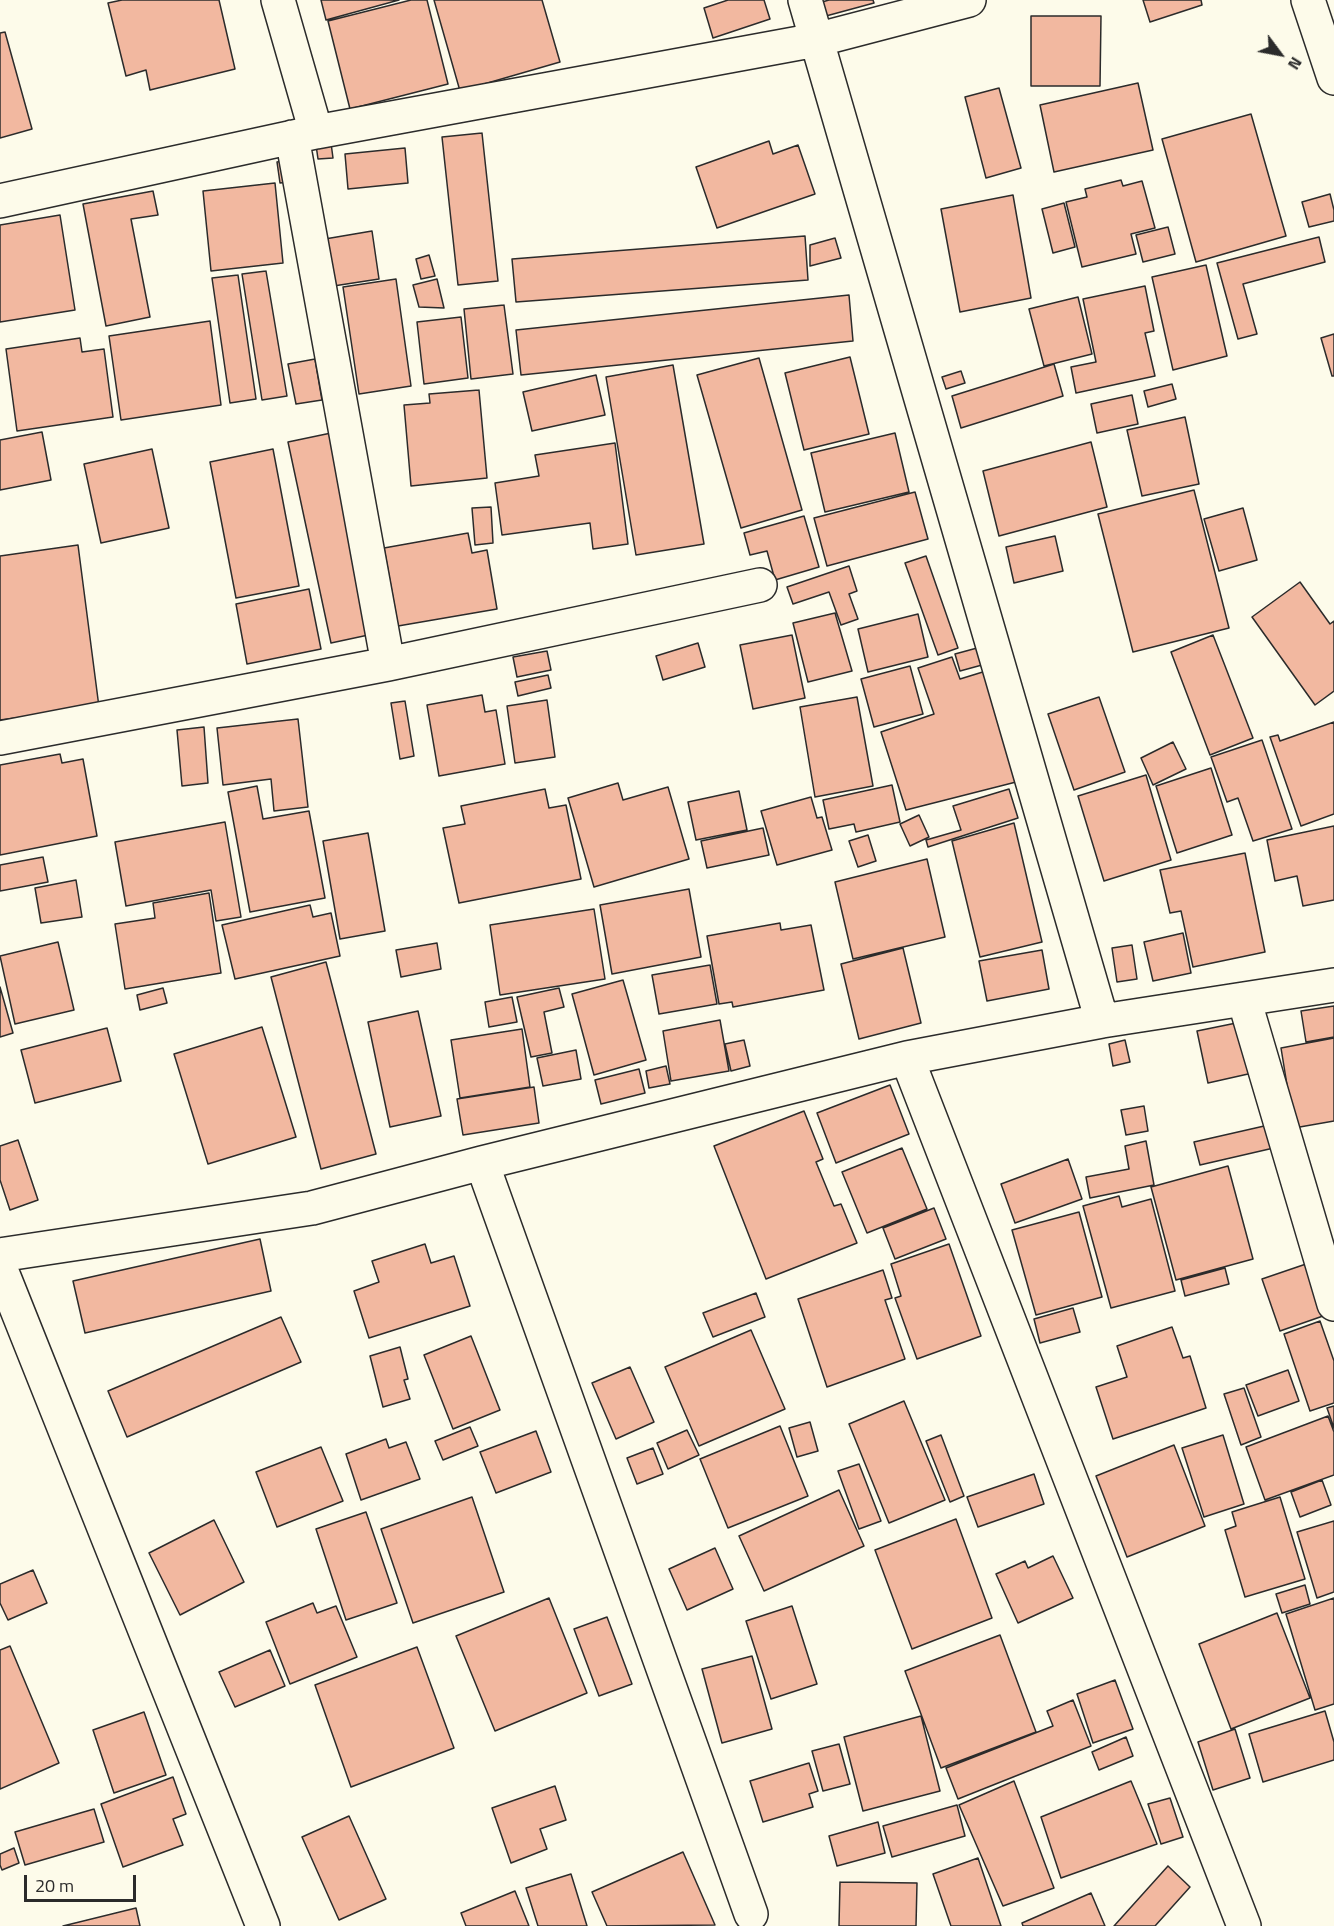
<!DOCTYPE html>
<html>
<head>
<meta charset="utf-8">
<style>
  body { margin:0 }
  #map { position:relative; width:1334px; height:1926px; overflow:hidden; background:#fdfbea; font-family:"Titillium Web",sans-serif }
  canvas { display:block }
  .north { position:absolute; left:1250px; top:24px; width:60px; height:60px; -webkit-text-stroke:4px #fdfbea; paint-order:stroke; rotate:122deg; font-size:16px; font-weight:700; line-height:24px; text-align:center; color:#2b2b2b }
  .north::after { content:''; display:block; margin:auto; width:21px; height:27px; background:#2b2b2b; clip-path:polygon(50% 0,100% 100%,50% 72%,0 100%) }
  .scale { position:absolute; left:24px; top:1875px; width:112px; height:27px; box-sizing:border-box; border:3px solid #2b2b2b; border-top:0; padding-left:8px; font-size:18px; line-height:21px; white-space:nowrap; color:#2b2b2b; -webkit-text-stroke:4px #fdfbea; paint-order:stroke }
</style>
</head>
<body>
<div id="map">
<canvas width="1334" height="1926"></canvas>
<div class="north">N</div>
<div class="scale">20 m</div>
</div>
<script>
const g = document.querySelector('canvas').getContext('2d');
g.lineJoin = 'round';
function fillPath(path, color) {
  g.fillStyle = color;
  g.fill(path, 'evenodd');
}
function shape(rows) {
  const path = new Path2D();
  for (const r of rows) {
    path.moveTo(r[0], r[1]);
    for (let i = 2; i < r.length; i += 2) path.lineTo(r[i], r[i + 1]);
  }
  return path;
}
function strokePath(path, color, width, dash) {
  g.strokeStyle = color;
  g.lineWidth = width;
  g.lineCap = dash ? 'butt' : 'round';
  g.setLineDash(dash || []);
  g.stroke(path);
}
const building = shape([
  [122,0,219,0,235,69,150,90,146,70,126,76,108,3,122,0],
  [321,0,399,0,326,20,321,0],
  [411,0,427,0,448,84,350,109,328,21,411,0],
  [434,0,542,0,560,62,460,91,434,0],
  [728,0,764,0,770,19,713,38,704,8,728,0],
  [829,0,873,0,874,3,826,16,822,2,829,0],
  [1143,0,1201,0,1202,5,1150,22,1143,0],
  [1031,16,1101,16,1100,86,1031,86,1031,16],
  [5,32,32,129,0,138,0,33,5,32],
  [1138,83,1153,150,1054,172,1040,105,1138,83],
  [999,88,1021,168,986,178,965,97,999,88],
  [1251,114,1286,236,1196,262,1162,139,1251,114],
  [482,133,498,281,458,285,442,137,482,133],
  [769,141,773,154,798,145,815,194,717,228,696,167,769,141],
  [331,143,333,158,318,159,316,145,331,143],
  [405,148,408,183,348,189,345,154,405,148],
  [294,159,297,181,280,183,277,162,294,159],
  [1121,180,1123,186,1142,181,1155,228,1131,234,1136,254,1082,267,1066,202,1087,197,1085,189,1121,180],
  [275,183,283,263,211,271,203,191,275,183],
  [153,191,158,215,131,219,150,317,106,326,83,204,153,191],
  [1330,194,1334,210,1334,221,1309,227,1302,202,1330,194],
  [1013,195,1031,298,960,312,941,209,1013,195],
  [1064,203,1075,247,1053,253,1042,209,1064,203],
  [60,215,75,310,0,322,0,225,60,215],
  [1168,227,1175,254,1143,262,1136,235,1168,227],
  [372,231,379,279,327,287,319,240,372,231],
  [805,236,808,280,516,302,512,259,805,236],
  [1319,237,1325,262,1243,284,1257,334,1238,339,1217,263,1319,237],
  [835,238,841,258,810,266,810,245,835,238],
  [429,255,435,276,421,279,416,259,429,255],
  [1206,265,1227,356,1173,370,1152,277,1206,265],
  [266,271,287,396,262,400,242,274,266,271],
  [238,275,256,399,230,403,212,278,238,275],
  [396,279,411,386,359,394,343,287,396,279],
  [437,279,444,308,419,307,413,285,437,279],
  [1145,286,1154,331,1145,333,1155,376,1076,393,1071,367,1096,362,1083,299,1145,286],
  [849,295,853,341,521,375,516,330,849,295],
  [1078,297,1092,354,1044,366,1029,309,1078,297],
  [504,305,513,374,471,379,464,309,504,305],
  [461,317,468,378,424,384,417,322,461,317],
  [210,321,221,405,121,420,109,336,210,321],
  [1334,334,1334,376,1332,376,1321,338,1334,334],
  [80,338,82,352,104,349,113,417,17,431,6,349,80,338],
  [850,357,869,434,804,450,785,373,850,357],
  [759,358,802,510,741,528,697,375,759,358],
  [315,359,322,400,296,404,288,364,315,359],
  [1054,364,1063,396,961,428,952,396,1054,364],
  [673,365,704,544,636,555,606,377,673,365],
  [961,371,965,383,946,389,942,377,961,371],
  [596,375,605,415,532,431,523,392,596,375],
  [1172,384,1176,399,1148,407,1144,391,1172,384],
  [479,390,487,478,411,486,404,405,430,403,429,394,479,390],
  [1132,395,1138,424,1097,433,1091,404,1132,395],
  [1185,417,1199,484,1142,496,1127,430,1185,417],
  [42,432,51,480,0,490,0,440,42,432],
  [331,433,373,634,331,643,288,442,331,433],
  [895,433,909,492,825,512,811,453,895,433],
  [1091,442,1107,507,999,536,983,471,1091,442],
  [615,443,628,544,593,549,590,523,502,535,495,483,539,476,535,455,615,443],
  [152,449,169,528,101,543,84,464,152,449],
  [273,449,299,586,236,598,210,462,273,449],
  [1194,490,1229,628,1133,652,1098,514,1194,490],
  [915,492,928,539,827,566,814,518,915,492],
  [491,507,493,543,475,545,472,508,491,507],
  [1243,508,1257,560,1219,571,1204,519,1243,508],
  [804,516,819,567,775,580,767,551,750,555,744,533,804,516],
  [468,533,472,553,487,550,497,609,398,626,384,548,468,533],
  [1055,536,1063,571,1014,583,1006,547,1055,536],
  [78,545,99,707,0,720,0,556,78,545],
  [926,556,958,648,938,655,905,563,926,556],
  [849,566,857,591,849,594,858,619,841,625,829,592,793,604,787,587,849,566],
  [1300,582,1330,624,1334,621,1334,691,1315,705,1252,617,1300,582],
  [309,589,321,649,247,664,236,604,309,589],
  [835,613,852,671,808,682,793,623,835,613],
  [918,614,928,657,868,672,858,629,918,614],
  [792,635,805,698,753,709,740,645,792,635],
  [1213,635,1253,738,1210,755,1171,652,1213,635],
  [698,643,705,667,663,680,656,656,698,643],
  [977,648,982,665,960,671,955,654,977,648],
  [547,651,551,670,517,677,513,657,547,651],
  [952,657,960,679,986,671,1020,781,906,810,881,732,934,714,918,668,952,657],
  [910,666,923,714,874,727,861,679,910,666],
  [548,675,551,688,518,696,515,682,548,675],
  [482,695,485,712,496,710,505,764,439,776,427,705,482,695],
  [857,697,873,786,815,797,800,707,857,697],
  [1099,697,1125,772,1074,790,1048,714,1099,697],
  [547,700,555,757,515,763,507,706,547,700],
  [405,701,414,756,400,759,391,703,405,701],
  [298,719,308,807,274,811,271,779,223,785,217,728,298,719],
  [1334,722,1334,814,1301,826,1270,737,1278,735,1280,741,1334,722],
  [204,727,208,783,182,786,177,730,204,727],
  [1262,740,1292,829,1253,841,1238,798,1227,802,1211,757,1262,740],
  [1173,742,1186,769,1153,785,1141,758,1173,742],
  [60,754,62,763,83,759,97,836,0,855,0,765,60,754],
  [1211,768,1232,835,1177,853,1156,786,1211,768],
  [1146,775,1171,860,1104,881,1078,796,1146,775],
  [618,783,623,800,668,787,689,859,594,887,568,798,618,783],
  [892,785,900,822,856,832,854,824,829,829,823,800,892,785],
  [257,786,263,819,309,811,325,898,250,912,228,792,257,786],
  [545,789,549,808,566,805,581,879,459,903,443,828,465,824,461,806,545,789],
  [1009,789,1018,818,928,847,926,840,961,830,953,806,1009,789],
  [739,791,747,830,696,840,688,802,739,791],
  [811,797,817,818,822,817,832,850,777,865,761,811,811,797],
  [919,815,929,837,910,846,900,824,919,815],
  [225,822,241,917,216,921,211,890,126,906,115,842,225,822],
  [1014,823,1042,942,980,957,952,841,1014,823],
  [1334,826,1334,900,1303,906,1297,876,1275,881,1267,840,1334,826],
  [763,828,769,855,707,868,701,841,763,828],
  [368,833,385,931,340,939,323,841,368,833],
  [868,835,876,861,858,867,849,841,868,835],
  [1245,853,1265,952,1193,967,1181,911,1170,913,1160,870,1245,853],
  [43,857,48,882,0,891,0,865,43,857],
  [927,859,945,937,853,959,835,882,927,859],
  [76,880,82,917,41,923,35,888,76,880],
  [689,889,701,957,612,974,600,905,689,889],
  [209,893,221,973,125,989,115,924,155,918,153,903,209,893],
  [310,905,313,917,331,913,340,956,235,979,222,925,310,905],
  [594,909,605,979,500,995,490,925,594,909],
  [780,923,781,930,811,925,824,990,733,1007,732,1002,719,1004,707,936,780,923],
  [1183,933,1191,973,1153,981,1144,942,1183,933],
  [58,942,74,1010,15,1024,0,956,58,942],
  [437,943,441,969,401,977,396,950,437,943],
  [1132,945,1137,979,1117,982,1112,948,1132,945],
  [903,948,921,1023,859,1039,841,964,903,948],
  [1042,950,1049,989,987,1001,979,961,1042,950],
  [326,962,376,1154,321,1169,271,977,326,962],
  [710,965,717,1004,659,1014,652,975,710,965],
  [623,980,646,1060,594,1075,572,994,623,980],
  [0,987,13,1033,0,1037,0,987],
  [163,988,167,1003,140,1010,137,995,163,988],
  [559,988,564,1007,544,1012,552,1053,531,1057,517,997,559,988],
  [512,997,517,1022,489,1027,485,1002,512,997],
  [1334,1006,1334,1037,1306,1042,1301,1011,1334,1006],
  [418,1011,441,1116,390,1127,368,1022,418,1011],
  [720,1020,729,1071,671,1081,663,1031,720,1020],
  [1246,1021,1257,1072,1208,1083,1197,1031,1246,1021],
  [262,1027,296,1137,208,1164,174,1054,262,1027],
  [107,1028,121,1081,35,1103,21,1050,107,1028],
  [522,1029,530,1087,460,1098,451,1040,522,1029],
  [1334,1038,1334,1121,1294,1128,1281,1048,1334,1038],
  [744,1040,750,1066,731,1071,725,1044,744,1040],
  [1125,1040,1130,1062,1113,1066,1109,1044,1125,1040],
  [576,1050,581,1079,543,1086,537,1058,576,1050],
  [666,1066,670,1084,649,1088,646,1071,666,1066],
  [639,1069,645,1093,601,1104,595,1080,639,1069],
  [890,1085,909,1134,836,1163,817,1113,890,1085],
  [534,1087,539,1123,463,1135,457,1099,534,1087],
  [1144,1106,1148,1131,1126,1135,1121,1110,1144,1106],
  [804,1111,823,1159,816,1162,834,1206,841,1204,857,1243,766,1279,714,1146,804,1111],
  [1273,1124,1278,1147,1200,1165,1194,1142,1273,1124],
  [18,1140,38,1200,10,1210,0,1180,0,1146,18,1140],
  [1146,1141,1154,1185,1090,1198,1086,1177,1129,1169,1125,1146,1146,1141],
  [902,1148,927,1209,867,1233,842,1172,902,1148],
  [1068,1159,1082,1199,1015,1223,1001,1184,1068,1159],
  [1228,1166,1253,1259,1176,1280,1151,1187,1228,1166],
  [1119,1196,1122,1207,1151,1199,1175,1291,1111,1308,1083,1206,1119,1196],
  [934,1208,946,1239,895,1259,883,1228,934,1208],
  [1079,1212,1102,1297,1036,1315,1012,1230,1079,1212],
  [260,1239,271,1291,85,1333,73,1281,260,1239],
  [425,1244,431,1263,454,1256,470,1306,369,1338,354,1291,379,1282,372,1261,425,1244],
  [949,1244,981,1336,917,1359,895,1298,901,1296,891,1264,949,1244],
  [1306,1264,1323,1316,1280,1331,1262,1279,1306,1264],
  [1225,1268,1229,1284,1185,1296,1181,1280,1225,1268],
  [883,1270,892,1298,885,1300,905,1359,827,1387,798,1299,883,1270],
  [756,1293,765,1317,713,1337,703,1313,756,1293],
  [1073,1308,1080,1332,1040,1343,1034,1319,1073,1308],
  [281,1317,301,1362,127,1437,108,1391,281,1317],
  [1320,1321,1334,1361,1334,1403,1310,1411,1284,1334,1320,1321],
  [1172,1327,1183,1358,1190,1356,1206,1408,1113,1439,1096,1387,1127,1377,1117,1346,1172,1327],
  [751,1330,785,1409,699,1446,665,1367,751,1330],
  [471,1336,500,1410,453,1429,424,1355,471,1336],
  [400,1347,408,1379,404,1380,410,1399,383,1407,370,1356,400,1347],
  [630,1367,654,1422,616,1439,592,1383,630,1367],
  [1288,1370,1299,1401,1258,1416,1246,1385,1288,1370],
  [1244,1388,1261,1437,1241,1445,1224,1394,1244,1388],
  [904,1401,945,1500,889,1523,849,1424,904,1401],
  [1334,1406,1334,1428,1327,1408,1334,1406],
  [1328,1416,1334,1432,1334,1475,1265,1500,1246,1447,1328,1416],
  [810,1422,818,1451,797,1457,789,1428,810,1422],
  [780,1426,808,1496,728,1528,700,1459,780,1426],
  [470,1427,478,1446,443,1460,435,1441,470,1427],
  [687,1430,699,1455,668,1469,657,1443,687,1430],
  [536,1431,551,1472,496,1493,480,1452,536,1431],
  [941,1435,964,1496,950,1502,926,1441,941,1435],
  [1223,1435,1244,1504,1204,1517,1182,1448,1223,1435],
  [386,1439,389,1448,406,1442,420,1479,361,1500,346,1454,386,1439],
  [1174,1445,1205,1526,1127,1557,1096,1476,1174,1445],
  [321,1447,343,1501,277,1527,256,1472,321,1447],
  [653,1448,663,1474,637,1484,627,1458,653,1448],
  [859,1464,881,1521,859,1529,838,1471,859,1464],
  [1034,1474,1044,1504,978,1527,967,1497,1034,1474],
  [1322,1480,1331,1505,1300,1517,1291,1492,1322,1480],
  [839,1490,864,1546,764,1591,739,1536,839,1490],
  [472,1497,504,1592,413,1623,381,1529,472,1497],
  [1280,1497,1305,1579,1245,1597,1225,1530,1236,1526,1232,1512,1280,1497],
  [366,1512,397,1603,346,1620,316,1529,366,1512],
  [956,1519,992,1618,912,1649,875,1550,956,1519],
  [214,1520,244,1582,180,1615,149,1553,214,1520],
  [1334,1521,1334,1592,1317,1598,1297,1532,1334,1521],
  [715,1548,733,1589,687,1610,669,1569,715,1548],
  [1053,1556,1073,1598,1018,1623,996,1574,1025,1561,1028,1568,1053,1556],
  [33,1570,47,1603,8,1620,0,1603,0,1584,33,1570],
  [1305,1585,1310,1604,1282,1613,1276,1594,1305,1585],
  [549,1598,587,1693,495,1731,456,1636,549,1598],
  [1334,1598,1334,1704,1315,1710,1286,1614,1334,1598],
  [313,1603,317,1613,336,1606,357,1657,290,1684,266,1622,313,1603],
  [792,1606,817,1684,771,1699,746,1621,792,1606],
  [1277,1613,1310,1698,1231,1729,1199,1644,1277,1613],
  [607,1617,632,1684,599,1696,574,1629,607,1617],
  [1000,1635,1036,1732,941,1768,905,1671,1000,1635],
  [10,1646,59,1763,0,1789,0,1650,10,1646],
  [417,1647,454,1748,351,1787,315,1685,417,1647],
  [270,1650,285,1686,235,1707,219,1672,270,1650],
  [752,1656,772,1729,722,1743,702,1669,752,1656],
  [1115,1680,1133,1729,1093,1743,1077,1694,1115,1680],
  [1073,1700,1091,1746,958,1799,946,1768,1053,1726,1047,1711,1073,1700],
  [1325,1711,1334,1742,1334,1760,1263,1782,1249,1734,1325,1711],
  [144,1712,166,1775,114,1793,93,1730,144,1712],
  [921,1716,940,1791,863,1811,844,1737,921,1716],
  [1235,1729,1250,1778,1213,1790,1198,1742,1235,1729],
  [1126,1737,1133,1756,1099,1770,1092,1752,1126,1737],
  [839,1744,850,1784,823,1791,812,1751,839,1744],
  [809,1763,818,1791,809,1794,813,1807,763,1822,750,1781,809,1763],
  [173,1777,186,1814,173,1819,183,1845,123,1867,101,1804,173,1777],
  [1014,1781,1054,1888,1003,1906,959,1805,1014,1781],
  [1131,1781,1157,1844,1061,1878,1041,1817,1131,1781],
  [555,1786,566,1820,540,1829,547,1849,511,1863,492,1808,555,1786],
  [1170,1798,1183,1837,1161,1844,1148,1804,1170,1798],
  [957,1805,965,1836,892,1857,883,1826,957,1805],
  [94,1809,104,1842,25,1865,15,1832,94,1809],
  [349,1816,386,1899,339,1920,302,1837,349,1816],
  [878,1822,885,1853,837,1866,829,1836,878,1822],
  [14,1848,19,1863,2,1870,0,1865,0,1854,14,1848],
  [683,1852,715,1925,607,1926,592,1892,683,1852],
  [978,1858,1001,1926,951,1926,933,1874,978,1858],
  [1168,1866,1190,1887,1155,1926,1114,1926,1168,1866],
  [571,1874,587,1926,538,1926,526,1888,571,1874],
  [840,1882,917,1883,916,1926,839,1926,840,1882],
  [515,1891,529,1926,466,1926,461,1913,515,1891],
  [1091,1893,1105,1926,1023,1926,1022,1923,1091,1893],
  [136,1908,140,1926,63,1926,136,1908]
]);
fillPath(building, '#f2b8a0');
strokePath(building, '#2b2b2b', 1.5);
const minor = shape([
  [278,0,316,132],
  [805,0,1102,1021],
  [1308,0,1334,78],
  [292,137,388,664],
  [0,201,316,132,816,40,969,0],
  [0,738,388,664,760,585],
  [1244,999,1334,1304],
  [907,1058,1244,1926],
  [482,1163,751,1914],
  [0,1255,312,1208,482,1163,907,1058,1102,1021,1334,985],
  [0,1267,263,1926]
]);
strokePath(minor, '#2b2b2b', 36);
strokePath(minor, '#fdfbea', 33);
</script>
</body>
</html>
